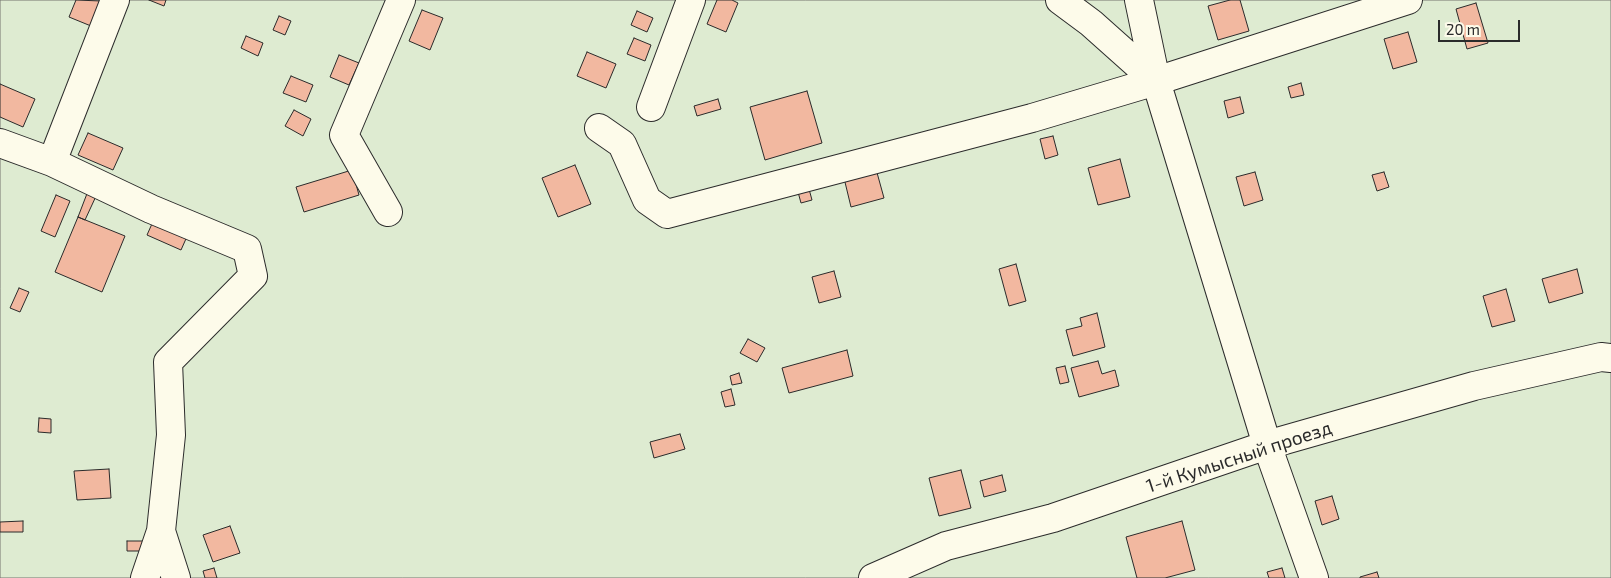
<!DOCTYPE html>
<html>
<head>
<meta charset="utf-8">
<style>
  body { margin:0 }
  #map { position:relative; width:1611px; height:578px; overflow:hidden; background:#fdfbea; font-family:"Exo 2",sans-serif }
  canvas { display:block }
  .scale { position:absolute; left:1438px; top:20px; width:82px; height:22px; box-sizing:border-box; border:2px solid #2b2b2b; border-top:0; padding-left:6px; font-size:15px; line-height:18px; white-space:nowrap; color:#2b2b2b; -webkit-text-stroke:4px #fdfbea; paint-order:stroke }
</style>
</head>
<body>
<div id="map">
<canvas width="1611" height="578"></canvas>
<div class="scale">20 m</div>
</div>
<script>
const g = document.querySelector('canvas').getContext('2d');
g.lineJoin = 'round';
function fillPath(path, color) {
  g.fillStyle = color;
  g.fill(path, 'evenodd');
}
function shape(rows) {
  const path = new Path2D();
  for (const r of rows) {
    path.moveTo(r[0], r[1]);
    for (let i = 2; i < r.length; i += 2) path.lineTo(r[i], r[i + 1]);
  }
  return path;
}
function strokePath(path, color, width, dash) {
  g.strokeStyle = color;
  g.lineWidth = width;
  g.lineCap = dash ? 'butt' : 'round';
  g.setLineDash(dash || []);
  g.stroke(path);
}
function write(font, color, halo, rows, align = 'center') {
  g.font = font + ' "Exo 2",sans-serif';
  g.lineWidth = 4;
  g.setLineDash([]);
  g.textBaseline = 'middle';
  g.strokeStyle = halo;
  g.fillStyle = color;
  for (const [text, x, y, turn = 0] of rows) {
    g.save();
    g.translate(x, y);
    g.rotate((+turn || 0) * Math.PI / 180);
    g.textAlign = isNaN(turn) ? turn : align;
    if (halo) g.strokeText(text, 0, 0);
    g.fillText(text, 0, 0);
    g.restore();
  }
}
const green = shape([
  [0,0,1611,0,1611,578,0,578,0,0]
]);
fillPath(green, '#deebd1');
strokePath(green, '#74746e', 1);
const building = shape([
  [76,0,101,1,91,26,69,17,76,0],
  [149,0,166,0,164,6,149,0],
  [717,0,732,0,738,3,726,32,707,24,717,0],
  [1230,0,1240,0,1249,31,1218,40,1208,6,1230,0],
  [1476,3,1488,43,1467,49,1456,9,1476,3],
  [422,10,443,18,430,50,409,41,422,10],
  [637,11,653,18,647,32,631,25,637,11],
  [279,16,291,21,285,35,273,30,279,16],
  [1408,32,1417,62,1393,69,1384,39,1408,32],
  [246,36,263,43,258,56,241,48,246,36],
  [634,38,651,45,645,61,627,54,634,38],
  [587,52,616,64,606,88,577,76,587,52],
  [339,55,359,63,349,85,330,77,339,55],
  [291,76,313,85,306,102,283,93,291,76],
  [1301,83,1304,95,1291,98,1288,87,1301,83],
  [0,84,35,99,23,127,0,117,0,84],
  [807,91,822,143,765,160,750,107,807,91],
  [1240,97,1244,113,1228,118,1224,101,1240,97],
  [718,99,721,109,697,116,694,106,718,99],
  [294,110,311,119,303,136,285,126,294,110],
  [88,133,123,148,113,170,78,155,88,133],
  [1053,136,1058,155,1045,159,1040,139,1053,136],
  [1120,159,1130,197,1098,205,1088,168,1120,159],
  [575,165,591,204,558,217,542,178,575,165],
  [876,169,884,198,851,207,844,178,876,169],
  [352,170,359,195,304,212,296,187,352,170],
  [1255,172,1263,200,1244,206,1236,177,1255,172],
  [1384,172,1389,187,1377,191,1372,175,1384,172],
  [809,189,812,200,801,203,798,192,809,189],
  [88,191,97,194,85,220,78,217,88,191],
  [56,195,70,201,55,237,41,231,56,195],
  [78,217,125,236,102,292,55,272,78,217],
  [155,217,189,232,181,250,147,235,155,217],
  [1016,264,1026,301,1009,306,999,269,1016,264],
  [1577,269,1583,293,1549,303,1542,279,1577,269],
  [834,271,841,297,819,303,812,277,834,271],
  [19,288,29,292,20,312,10,308,19,288],
  [1506,289,1515,321,1492,327,1483,296,1506,289],
  [1097,313,1105,347,1073,356,1066,330,1082,326,1080,318,1097,313],
  [748,339,765,348,757,362,740,353,748,339],
  [847,350,853,376,789,393,782,368,847,350],
  [1098,361,1102,374,1115,370,1119,386,1079,397,1071,368,1098,361],
  [1065,366,1069,382,1060,384,1056,368,1065,366],
  [739,373,742,383,732,385,730,376,739,373],
  [731,389,735,405,725,407,721,392,731,389],
  [39,418,51,419,51,433,38,432,39,418],
  [680,434,685,449,654,458,650,442,680,434],
  [109,469,111,498,77,500,74,471,109,469],
  [961,470,971,508,939,516,929,478,961,470],
  [1002,475,1006,491,984,497,980,481,1002,475],
  [1332,496,1339,519,1322,525,1315,501,1332,496],
  [23,521,23,532,0,532,0,522,23,521],
  [1182,521,1195,570,1165,578,1137,578,1126,537,1182,521],
  [230,526,240,553,213,562,203,535,230,526],
  [127,541,150,541,150,551,127,551,127,541],
  [214,568,217,578,205,578,203,571,214,568],
  [1282,568,1285,578,1269,578,1267,572,1282,568],
  [1377,572,1379,578,1360,578,1360,577,1377,572]
]);
fillPath(building, '#f2b8a0');
strokePath(building, '#2b2b2b', 1);
const minor = shape([
  [1060,0,1091,23,1156,81],
  [1139,0,1156,81],
  [651,107,691,0],
  [599,128,622,144,647,200,667,214,1032,118,1156,81],
  [0,143,52,162,151,209,247,249,253,276,168,362,171,435,161,531,176,578],
  [52,162,115,0],
  [388,212,344,135,401,0],
  [145,578,161,531],
  [873,578,946,546,1053,518,1267,445,1474,386,1601,357,1611,358],
  [1314,578,1267,445,1156,81,1408,0]
]);
strokePath(minor, '#2b2b2b', 30);
strokePath(minor, '#fdfbea', 28);
write('19px', '#2b2b2b', '#fdfbea', [
  ["1-й Кумысный проезд",1239,457,-18]
]);
</script>
</body>
</html>
